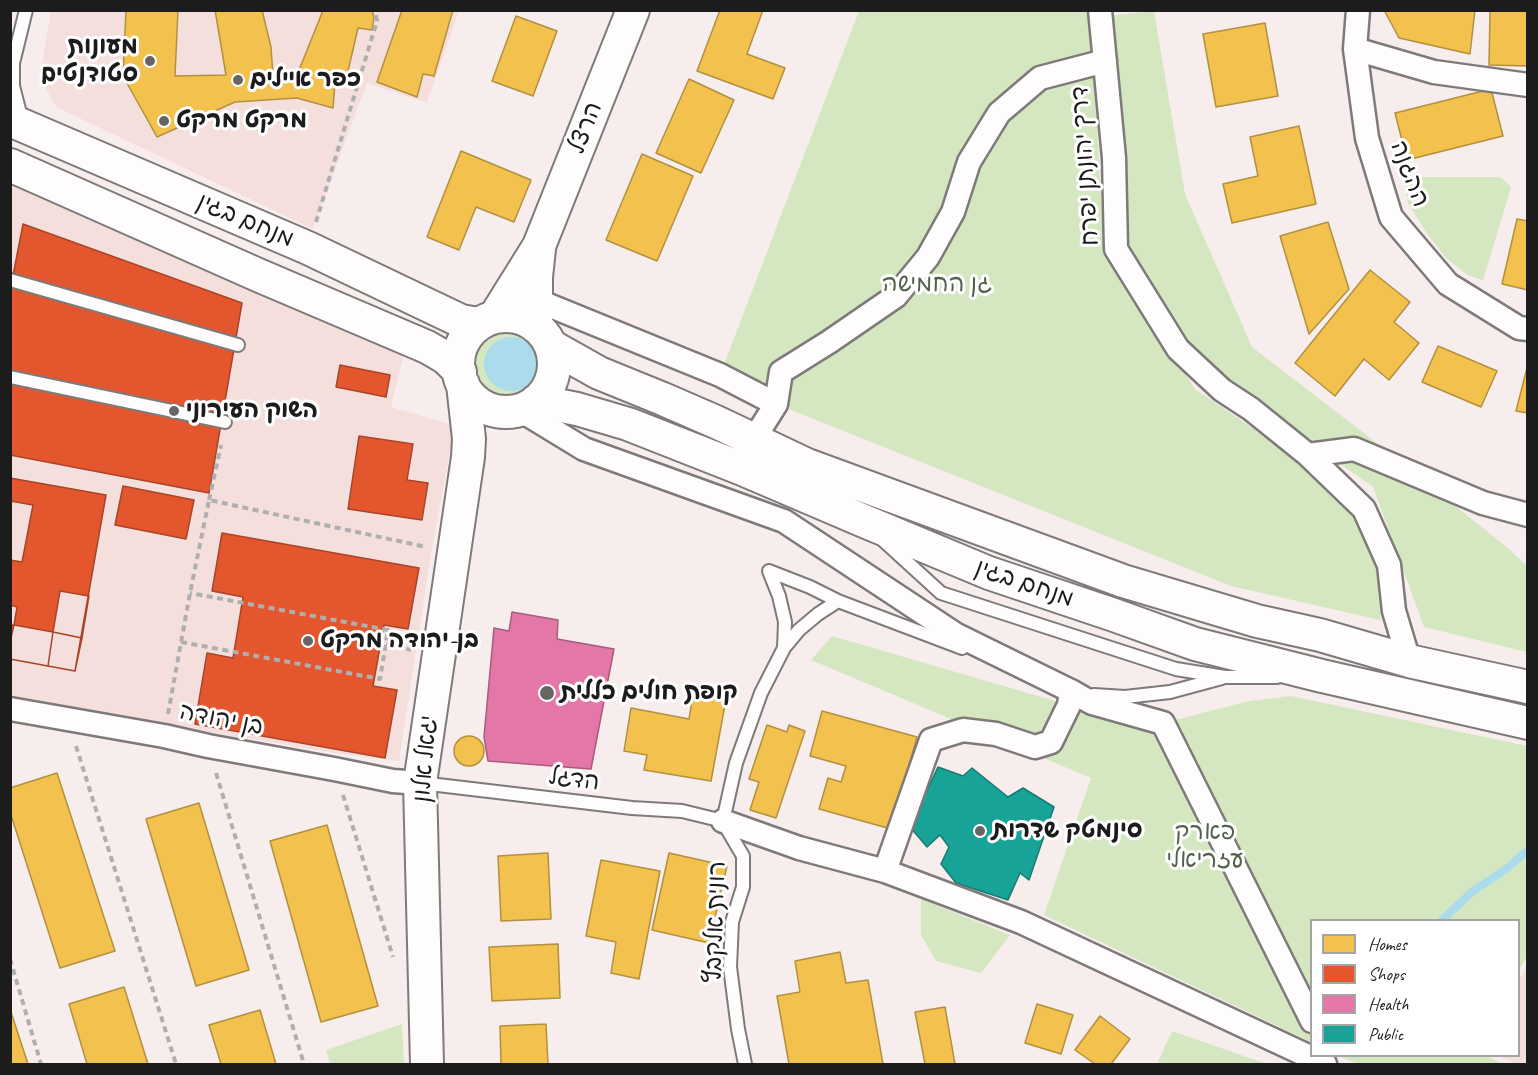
<!DOCTYPE html>
<html>
<head>
<meta charset="utf-8">
<style>
  body { margin:0 }
  #map { position:relative; width:1538px; height:1075px; overflow:hidden; background:#f7edec; font-family:Caveat,sans-serif }
  canvas { display:block }
  .frame { position:absolute; inset:0; border:12px solid #1c1c1c; pointer-events:none }
  .legend { position:absolute; left:1310px; top:919px; width:210px; height:138px; box-sizing:border-box; background:#fff; border:2px solid #a4a4a4; margin:0; padding:8px 10px; list-style:none; font-size:18px; color:#1c1c1c }
  .legend li { display:flex; align-items:center; gap:12px; height:30px }
  .legend b { width:30px; border:2px solid #a4a4a4 }
</style>
</head>
<body>
<div id="map">
<canvas width="1538" height="1075"></canvas>
<div class="frame"></div>
<ul class="legend">
<li><b style="height:16px;background:#f2c14e"></b>Homes</li>
<li><b style="height:16px;background:#e4572e"></b>Shops</li>
<li><b style="height:16px;background:#e377a8"></b>Health</li>
<li><b style="height:16px;background:#17a398"></b>Public</li>
</ul>
</div>
<script>
const g = document.querySelector('canvas').getContext('2d');
g.lineJoin = 'round';
function fillPath(path, color) {
  g.fillStyle = color;
  g.fill(path, 'evenodd');
}
function shape(rows) {
  const path = new Path2D();
  for (const r of rows) {
    if (r.length === 3) {
      path.moveTo(r[0] + r[2], r[1]);
      path.arc(r[0], r[1], r[2], 0, 2 * Math.PI);
      continue;
    }
    path.moveTo(r[0], r[1]);
    for (let i = 2; i < r.length; i += 2) path.lineTo(r[i], r[i + 1]);
  }
  return path;
}
function strokePath(path, color, width, dash) {
  g.strokeStyle = color;
  g.lineWidth = width;
  g.lineCap = dash ? 'butt' : 'round';
  g.setLineDash(dash || []);
  g.stroke(path);
}
function write(font, color, halo, rows, align = 'center') {
  g.font = font + ' Caveat,"Playpen Sans Hebrew",sans-serif';
  g.lineWidth = 6;
  g.setLineDash([]);
  g.textBaseline = 'middle';
  g.strokeStyle = halo;
  g.fillStyle = color;
  for (const [text, x, y, turn = 0] of rows) {
    g.save();
    g.translate(x, y);
    g.rotate((+turn || 0) * Math.PI / 180);
    g.textAlign = isNaN(turn) ? turn : align;
    if (halo) g.strokeText(text, 0, 0);
    g.fillText(text, 0, 0);
    g.restore();
  }
}
fillPath(shape([
  [51,11,459,11,427,103,367,83,313,229,56,107,40,78],
  [11,180,404,353,391,407,455,426,432,548,399,761,342,754,209,732,118,715,63,707,11,695],
  [1527,965,1527,1064,1515,1064,1500,1056,1518,1056,1519,980]
]), '#f4dfdd');
fillPath(shape([
  [859,11,1091,11,1104,253,1196,390,1318,472,1353,511,1383,573,1380,620,1231,586,776,404,720,375],
  [1154,11,1185,194,1252,347,1369,437,1509,549,1527,566,1527,652,1424,627,1373,487,1225,383,1176,333,1129,250,1109,16],
  [1404,177,1500,177,1511,187,1483,281,1466,274,1445,257,1426,232,1408,203],
  [510,365,38],
  [832,636,1069,705,1163,723,1250,701,1291,696,1527,746,1527,956,1519,970,1518,920,1312,920,1311,1042,1044,915,1091,778,811,660],
  [921,899,1010,935,981,973,936,961,921,935],
  [402,1024,404,1064,330,1064,326,1050],
  [1172,1031,1267,1064,1157,1064],
  [1339,1056,1488,1056,1502,1064,1358,1064]
]), '#d5e7c1');
fillPath(shape([
  [511,364,27]
]), '#abdceb');
const homes = shape([
  [126,10,178,10,175,76,226,75,215,10,262,10,271,47,273,75,297,75,322,13,321,10,372,10,374,18,372,30,358,28,345,84,335,83,333,108,297,98,235,102,157,137,123,76,126,10],
  [402,10,453,10,434,76,423,74,417,97,377,82,402,10],
  [720,10,763,10,747,54,785,68,773,99,697,71,720,10],
  [1384,10,1475,10,1470,54,1399,38,1384,10],
  [1490,10,1528,10,1528,66,1489,65,1490,10],
  [516,16,557,31,533,96,492,81,516,16],
  [1265,23,1278,96,1216,107,1203,34,1265,23],
  [689,79,734,100,701,173,656,153,689,79],
  [1491,89,1503,136,1407,160,1395,113,1491,89],
  [1299,126,1316,204,1232,223,1223,184,1258,176,1250,137,1299,126],
  [461,151,531,180,514,222,476,207,459,250,427,237,461,151],
  [642,154,693,176,657,261,606,240,642,154],
  [1517,219,1528,221,1528,290,1502,284,1517,219],
  [1328,222,1349,289,1309,334,1280,236,1328,222],
  [1370,270,1410,302,1394,322,1419,343,1389,380,1364,359,1335,396,1295,363,1370,270],
  [1438,346,1497,371,1481,407,1422,382,1438,346],
  [1528,364,1528,413,1516,411,1528,364],
  [694,688,727,694,711,781,644,770,647,755,624,751,631,708,689,719,694,688],
  [822,711,917,737,891,829,819,809,828,778,841,782,846,766,810,756,822,711],
  [767,725,787,732,789,725,805,731,776,818,750,810,759,782,749,779,767,725],
  [469,751,15],
  [57,773,115,951,60,968,10,812,10,788,57,773],
  [199,803,249,970,196,986,146,819,199,803],
  [327,825,378,1006,321,1022,270,841,327,825],
  [548,853,551,919,501,921,498,856,548,853],
  [669,853,727,866,709,943,652,930,669,853],
  [601,860,660,871,639,979,611,973,616,942,586,936,601,860],
  [558,944,560,998,492,1001,489,947,558,944],
  [840,952,846,983,868,980,883,1064,789,1064,777,996,800,992,795,961,840,952],
  [124,987,148,1064,87,1064,69,1004,124,987],
  [1037,1004,1073,1015,1061,1054,1025,1043,1037,1004],
  [945,1007,955,1064,925,1064,915,1012,945,1007],
  [10,1009,28,1064,10,1064,10,1009],
  [260,1010,276,1064,221,1064,209,1025,260,1010],
  [1100,1016,1130,1039,1111,1064,1095,1064,1075,1050,1100,1016],
  [546,1024,548,1064,501,1064,500,1026,546,1024]
]);
fillPath(homes, '#f2c14e');
strokePath(homes, '#b2903f', 1.5);
const shops = shape([
  [23,224,242,303,209,493,10,455,10,291,23,224],
  [340,365,390,375,386,397,336,387,340,365],
  [359,436,413,444,407,480,428,483,422,520,348,509,359,436],
  [10,478,106,495,75,671,10,659,10,478],
  [123,486,194,500,186,539,115,525,123,486],
  [10,501,33,505,22,562,10,560,10,501],
  [222,533,419,568,408,629,384,625,373,686,397,690,385,758,195,724,207,653,233,658,243,597,212,591,222,533],
  [60,591,89,596,82,638,53,632,60,591],
  [10,605,17,607,14,625,10,625,10,605],
  [14,625,53,632,48,666,10,659,10,642,14,625],
  [53,632,82,638,75,671,48,666,53,632]
]);
fillPath(shops, '#e4572e');
strokePath(shops, '#a84529', 1.5);
const health = shape([
  [512,612,558,620,557,639,614,649,591,769,488,761,484,737,494,628,509,631,512,612]
]);
fillPath(health, '#e377a8');
strokePath(health, '#a75c7e', 1.5);
const public = shape([
  [938,767,963,776,972,768,1008,797,1023,788,1054,807,1029,880,1020,873,1008,900,956,883,941,864,949,847,940,835,927,847,910,827,938,767]
]);
fillPath(public, '#17a398');
strokePath(public, '#187a73', 1.5);
strokePath(shape([
  [1442,920,1473,891,1505,870,1528,850]
]), '#abdceb', 8);
const lane = shape([
  [22,121,13,86,13,63,26,10],
  [10,280,238,345],
  [10,377,225,422],
  [884,541,941,593,1176,669,1225,677,1277,677],
  [769,571,810,587,838,601,962,648],
  [769,571,779,596,785,622,784,648],
  [1094,695,1125,697,1170,692,1222,678],
  [421,783,632,808,682,811,723,821],
  [723,821,736,763,761,693,784,648,799,630,818,614,838,601],
  [723,822,743,856,743,887,732,922,730,967,738,1029,745,1064]
]);
const street = shape([
  [1100,10,1114,158,1116,249,1178,349,1222,390,1251,409,1308,455,1354,449,1483,503,1528,515],
  [1358,10,1355,49,1367,138,1391,217,1448,284,1519,328,1528,329],
  [1355,49,1434,72,1528,85],
  [536,300,720,375,776,404],
  [520,410,584,449,784,521,955,634,1071,691,1092,703,1163,723,1312,1021],
  [754,439,776,404,781,372,829,342,896,296,928,257,953,212,969,162,999,113,1040,78,1105,61],
  [1308,455,1364,509,1389,565,1394,611,1409,661],
  [10,709,164,736,208,746,334,769,393,781,420,783],
  [723,821,799,848,885,871,1021,922,1325,1064],
  [885,871,931,740,963,730,996,734,1035,747,1051,742,1069,705,1071,691]
]);
const secondary = shape([
  [10,120,308,248,461,321,478,324],
  [10,165,258,275,427,347,446,358,460,372],
  [496,315,539,246,633,10],
  [506,364,48],
  [536,324,536,277,539,249],
  [551,346,599,373,663,399,716,422,807,465,1123,581,1257,621,1320,635,1409,661,1528,687],
  [536,401,577,409,628,424,740,468,864,521,989,573,1114,615,1195,644,1322,676,1528,723],
  [427,1064,420,783,468,457,469,439,463,384]
]);
strokePath(lane, '#7f7a7a', 16);
strokePath(street, '#7f7a7a', 27);
strokePath(secondary, '#7f7a7a', 36);
strokePath(shape([
  [316,222,377,21,375,10],
  [209,500,221,445],
  [181,642,380,679,388,630,190,593],
  [386,644,411,650],
  [168,714,190,593,209,500,426,547],
  [76,746,176,1064],
  [216,773,304,1064],
  [343,795,393,957],
  [10,959,41,1064]
]), '#b0afaf', 4, [6, 4.5]);
strokePath(lane, '#fefcfc', 12);
strokePath(street, '#fefcfc', 22);
strokePath(secondary, '#fefcfc', 32);
for (const [x, y, r, color] of [
  [150,61,6,"#696565"],
  [238,80,6,"#696565"],
  [164,121,6,"#696565"],
  [174,411,6,"#696565"],
  [308,641,6,"#696565"],
  [547,693,8,"#696565"],
  [980,831,6,"#696565"]
]) {
  const dot = new Path2D();
  dot.arc(x, y, r, 0, 2 * Math.PI);
  g.fillStyle = color;
  g.fill(dot);
  strokePath(dot, '#fff', 2);
}
write('bold 24px', '#1c1c1c', '#fff', [
  ["מעונות",138,47,"right"],
  ["סטודנטים",138,75,"right"],
  ["כפר איילים",250,80],
  ["מרקט מרקט",176,121],
  ["השוק העירוני",186,411],
  ["בן-יהודה מרקט",320,641],
  ["קופת חולים כללית",560,693],
  ["סינמטק שדרות",992,831]
], 'left');
write('24px', '#1c1c1c', '#fff', [
  ["הרצל",586,128,-68],
  ["דרך יהונתן יפרח",1086,166,-94],
  ["ההגנה",1409,174,69],
  ["מנחם בגין",245,221,23],
  ["מנחם בגין",1024,584,19],
  ["בן יהודה",221,720,11],
  ["יגאל אלון",426,759,-85],
  ["הדגל",574,780,7],
  ["רונית אלקבץ",716,922,-88]
]);
write('24px', '#53614a', '#fff', [
  ["גן החמישה",937,285],
  ["פארק",1205,833],
  ["עזריאלי",1205,861]
]);
</script>
</body>
</html>
